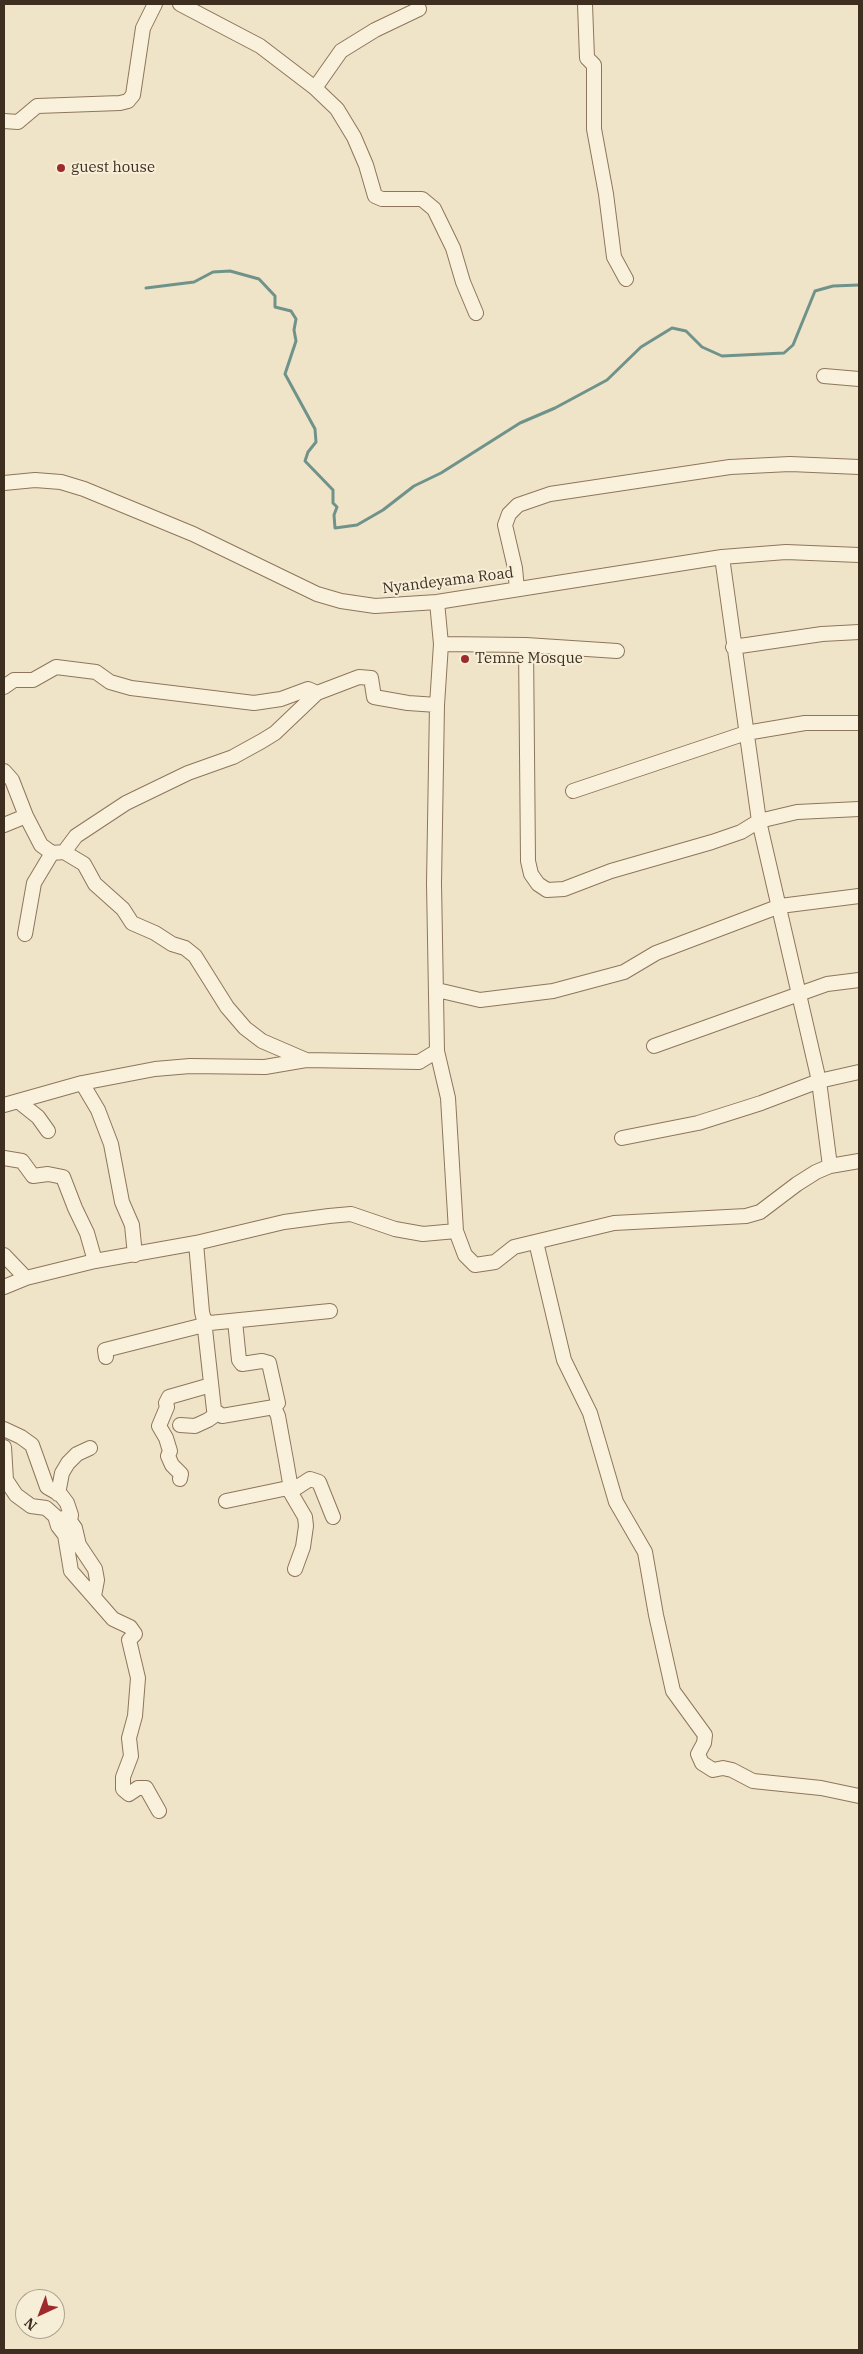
<!DOCTYPE html>
<html>
<head>
<meta charset="utf-8">
<style>
  body { margin:0 }
  #map { position:relative; width:863px; height:2354px; overflow:hidden; background:#f0e4c8; font-family:"IBM Plex Serif",serif }
  canvas { display:block }
  .frame { position:absolute; inset:0; border:5px solid #3d2e20; pointer-events:none }
  .north { position:absolute; left:15px; top:2289px; width:50px; height:50px; box-sizing:border-box; background:#f7eed8; border:1px solid #ada18e; border-radius:50%; rotate:223deg; font-size:14px; font-weight:700; line-height:20px; text-align:center; color:#3d2e20 }
  .north::after { content:''; display:block; margin:auto; width:18px; height:22px; background:#9e2a2b; clip-path:polygon(50% 0,100% 100%,50% 72%,0 100%) }
</style>
</head>
<body>
<div id="map">
<canvas width="863" height="2354"></canvas>
<div class="frame"></div>
<div class="north">N</div>
</div>
<script>
const g = document.querySelector('canvas').getContext('2d');
g.lineJoin = 'round';
function shape(rows) {
  const path = new Path2D();
  for (const r of rows) {
    path.moveTo(r[0], r[1]);
    for (let i = 2; i < r.length; i += 2) path.lineTo(r[i], r[i + 1]);
  }
  return path;
}
function strokePath(path, color, width, dash) {
  g.strokeStyle = color;
  g.lineWidth = width;
  g.lineCap = dash ? 'butt' : 'round';
  g.setLineDash(dash || []);
  g.stroke(path);
}
function write(font, color, halo, rows, align = 'center') {
  g.font = font + ' "IBM Plex Serif",serif';
  g.lineWidth = 4;
  g.setLineDash([]);
  g.textBaseline = 'middle';
  g.strokeStyle = halo;
  g.fillStyle = color;
  for (const [text, x, y, turn = 0] of rows) {
    g.save();
    g.translate(x, y);
    g.rotate((+turn || 0) * Math.PI / 180);
    g.textAlign = isNaN(turn) ? turn : align;
    if (halo) g.strokeText(text, 0, 0);
    g.fillText(text, 0, 0);
    g.restore();
  }
}
strokePath(shape([
  [146,288,194,282,213,272,230,271,259,279,275,296,275,307,291,311,296,319,294,330,296,341,285,374,315,429,316,442,308,452,305,461,333,490,333,503,337,507,334,515,335,528,357,525,383,510,414,486,441,473,520,423,555,408,607,380,641,347,672,328,686,331,702,347,722,356,784,353,793,345,815,291,833,286,859,285]
]), '#6f938a', 3);
const minor = shape([
  [180,4,260,46,315,88,337,109,354,137,366,165,375,196,382,199,422,199,434,209,453,248,463,282,476,313],
  [585,4,587,58,594,65,594,129,606,194,614,257,626,279],
  [315,88,341,51,375,30,419,9],
  [4,121,18,122,37,106,120,103,128,101,133,95,143,28,155,4],
  [824,376,859,379],
  [4,483,35,480,61,482,84,489,193,534,317,594,341,601,375,606,437,602,722,557,786,552,859,555],
  [722,557,759,821,819,1081,830,1166],
  [517,589,515,568,505,525,509,514,518,505,550,494,730,467,790,464,859,467],
  [437,602,441,644,437,705,434,883,437,1051,448,1098,456,1231,465,1255,475,1265,495,1262,514,1247,614,1223,746,1216,760,1212,797,1184,816,1172,830,1166,859,1161],
  [441,644,526,645,617,651],
  [526,645,528,861,531,874,538,884,547,890,564,889,611,871,712,842,741,832,759,821,797,812,859,809],
  [733,647,822,634,859,632],
  [4,687,14,680,33,680,56,667,96,672,110,682,131,688,254,703,281,699,308,689,317,693],
  [4,771,12,780,26,816],
  [573,791,746,733,805,723,859,723],
  [4,825,26,816,41,845,52,853],
  [64,852,84,864,95,884,123,909,132,923,155,933,172,944,185,948,195,956,227,1007,245,1028,262,1041,306,1060],
  [25,934,34,883,52,853,64,852,76,836,126,803,188,773,233,757,262,741,275,733,317,693,359,677,371,678,374,697,408,703,437,705],
  [437,990,480,1000,553,991,624,972,656,953,780,906,859,896],
  [654,1046,827,984,859,980],
  [18,1101,38,1117,48,1131],
  [4,1105,82,1083],
  [622,1138,698,1123,761,1103,819,1081,859,1072],
  [4,1158,22,1161,33,1176,48,1174,63,1177,75,1208,87,1233,95,1261],
  [536,1242,564,1360,590,1413,616,1502,645,1552,656,1615,673,1691,705,1735,704,1743,698,1754,702,1763,713,1770,723,1768,732,1770,753,1781,821,1788,859,1796],
  [196,1243,202,1312,204,1320,210,1323,330,1311],
  [4,1255,26,1278],
  [135,1255,132,1225,122,1202,111,1144,98,1110,82,1083,155,1069,190,1066,265,1067,306,1060,419,1062,437,1051],
  [4,1287,26,1278,95,1261,196,1243,284,1222,329,1216,351,1214,395,1229,423,1234,456,1231],
  [204,1320,214,1410,222,1416,274,1407,278,1403,269,1363,262,1361,242,1364,239,1360,235,1321],
  [106,1357,105,1350,204,1325],
  [180,1425,195,1426,208,1420,218,1413],
  [4,1429,21,1437,32,1445,47,1487,61,1495,67,1503,71,1515,70,1521],
  [4,1447,6,1480,16,1495,31,1506,46,1508,55,1516,58,1526,65,1535,71,1571,113,1619,130,1627,135,1634,129,1640,138,1678,135,1716,129,1738,131,1756,123,1777,123,1789,129,1794,138,1788,146,1788,159,1811],
  [180,1479,181,1474,172,1465,168,1456,170,1451,166,1438,159,1426,167,1407,166,1403,169,1397,211,1385],
  [58,1494,62,1473,68,1463,77,1454,90,1448],
  [226,1501,288,1488,290,1483,286,1460,278,1416,274,1407],
  [63,1518,70,1521,75,1528,79,1545,95,1569,97,1580,94,1596],
  [295,1569,303,1547,306,1526,305,1517,288,1488,296,1488,310,1479,319,1482,333,1517]
]);
strokePath(minor, '#8d765c', 16);
strokePath(minor, '#faf1dc', 14);
for (const [x, y, r, color] of [
  [61,168,5,"#9e2a2b"],
  [465,659,5,"#9e2a2b"]
]) {
  const dot = new Path2D();
  dot.arc(x, y, r, 0, 2 * Math.PI);
  g.fillStyle = color;
  g.fill(dot);
  strokePath(dot, '#f7eed8', 2);
}
write('15px', '#3d2e20', '#f7eed8', [
  ["guest house",71,168],
  ["Temne Mosque",475,659]
], 'left');
write('15px', '#3d2e20', '#f7eed8', [
  ["Nyandeyama Road",448,581,-7]
]);
</script>
</body>
</html>
